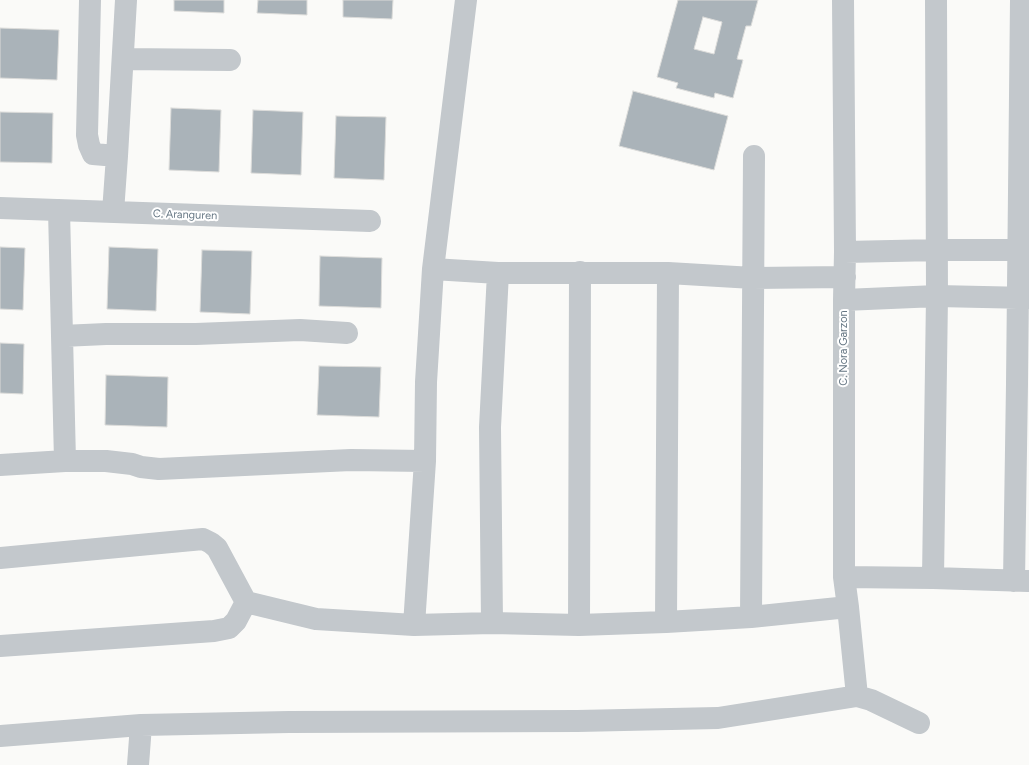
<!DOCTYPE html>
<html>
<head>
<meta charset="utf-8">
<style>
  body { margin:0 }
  canvas { display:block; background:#fafaf8 }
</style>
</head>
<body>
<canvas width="1029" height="765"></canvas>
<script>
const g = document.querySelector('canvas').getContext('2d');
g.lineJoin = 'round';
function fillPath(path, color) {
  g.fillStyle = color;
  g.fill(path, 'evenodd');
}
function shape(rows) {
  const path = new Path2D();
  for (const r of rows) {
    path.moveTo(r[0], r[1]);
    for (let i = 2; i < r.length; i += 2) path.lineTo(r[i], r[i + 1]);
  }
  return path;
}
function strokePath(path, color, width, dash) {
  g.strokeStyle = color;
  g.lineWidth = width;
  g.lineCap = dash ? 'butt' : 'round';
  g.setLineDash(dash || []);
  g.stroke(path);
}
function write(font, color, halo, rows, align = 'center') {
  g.font = font + ' Figtree,sans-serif';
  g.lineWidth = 4;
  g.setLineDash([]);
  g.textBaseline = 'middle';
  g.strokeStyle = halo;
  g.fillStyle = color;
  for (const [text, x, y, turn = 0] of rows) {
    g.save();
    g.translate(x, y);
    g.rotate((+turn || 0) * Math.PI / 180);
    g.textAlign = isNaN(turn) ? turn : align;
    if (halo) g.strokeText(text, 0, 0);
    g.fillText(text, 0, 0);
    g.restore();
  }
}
const building = shape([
  [174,0,224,0,224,13,174,11,174,0],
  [258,0,307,0,307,15,257,13,258,0],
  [343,0,393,0,392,19,343,17,343,0],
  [678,0,758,0,751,26,746,26,737,59,743,60,733,98,715,93,714,98,676,88,678,83,657,77,678,0],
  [703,17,722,22,714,54,694,49,703,17],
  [0,28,59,30,57,80,0,78,0,28],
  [633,91,728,116,714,170,619,146,633,91],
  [171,108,221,110,219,172,169,170,171,108],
  [253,110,303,112,301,175,251,173,253,110],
  [0,112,53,113,52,163,0,162,0,112],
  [336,116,386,117,384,180,334,178,336,116],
  [0,247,25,248,23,310,0,309,0,247],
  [109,247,158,249,156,311,107,309,109,247],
  [202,250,252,251,250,314,200,312,202,250],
  [320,256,382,258,381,308,319,306,320,256],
  [0,343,24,344,23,394,0,393,0,343],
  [319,366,381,367,379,417,317,415,319,366],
  [106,375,168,377,167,427,105,425,106,375]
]);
fillPath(building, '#aab3b9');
strokePath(building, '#dcdcda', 1);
strokePath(shape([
  [90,0,87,135,89,145,93,154,117,156],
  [843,0,845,252,844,300,844,577,848,607,857,696],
  [123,59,230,60],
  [0,208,370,221],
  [59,210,65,461],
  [113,212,117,156,126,0],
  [845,252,938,250,1029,250],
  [433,269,498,273,668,273,753,278,845,277],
  [844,300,937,296,1029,298],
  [62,336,106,334,196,334,300,330,347,333],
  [0,465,65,461,106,461,132,464,141,467,159,469,351,460,425,461],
  [0,558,203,539,211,543,217,548,246,602,316,619,414,625,492,623,579,625,666,622,751,617,848,607],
  [844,577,933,578,1028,581],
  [933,578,937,296,936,0],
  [1014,581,1017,384,1021,0],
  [751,617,754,156],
  [666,622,668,273],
  [492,623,490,427,498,273],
  [414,625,425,461,426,382,433,269,466,0],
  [579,625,580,272],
  [0,646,214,631,229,628,236,621,246,602],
  [0,736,141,725,289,722,577,721,718,718,857,696,871,700,919,723],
  [138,765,141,725]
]), '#c3c8cc', 22);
write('11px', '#657683', '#fff', [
  ["C. Aranguren",185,215,2],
  ["C. Nora Garzon",844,348,-90]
]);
</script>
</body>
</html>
